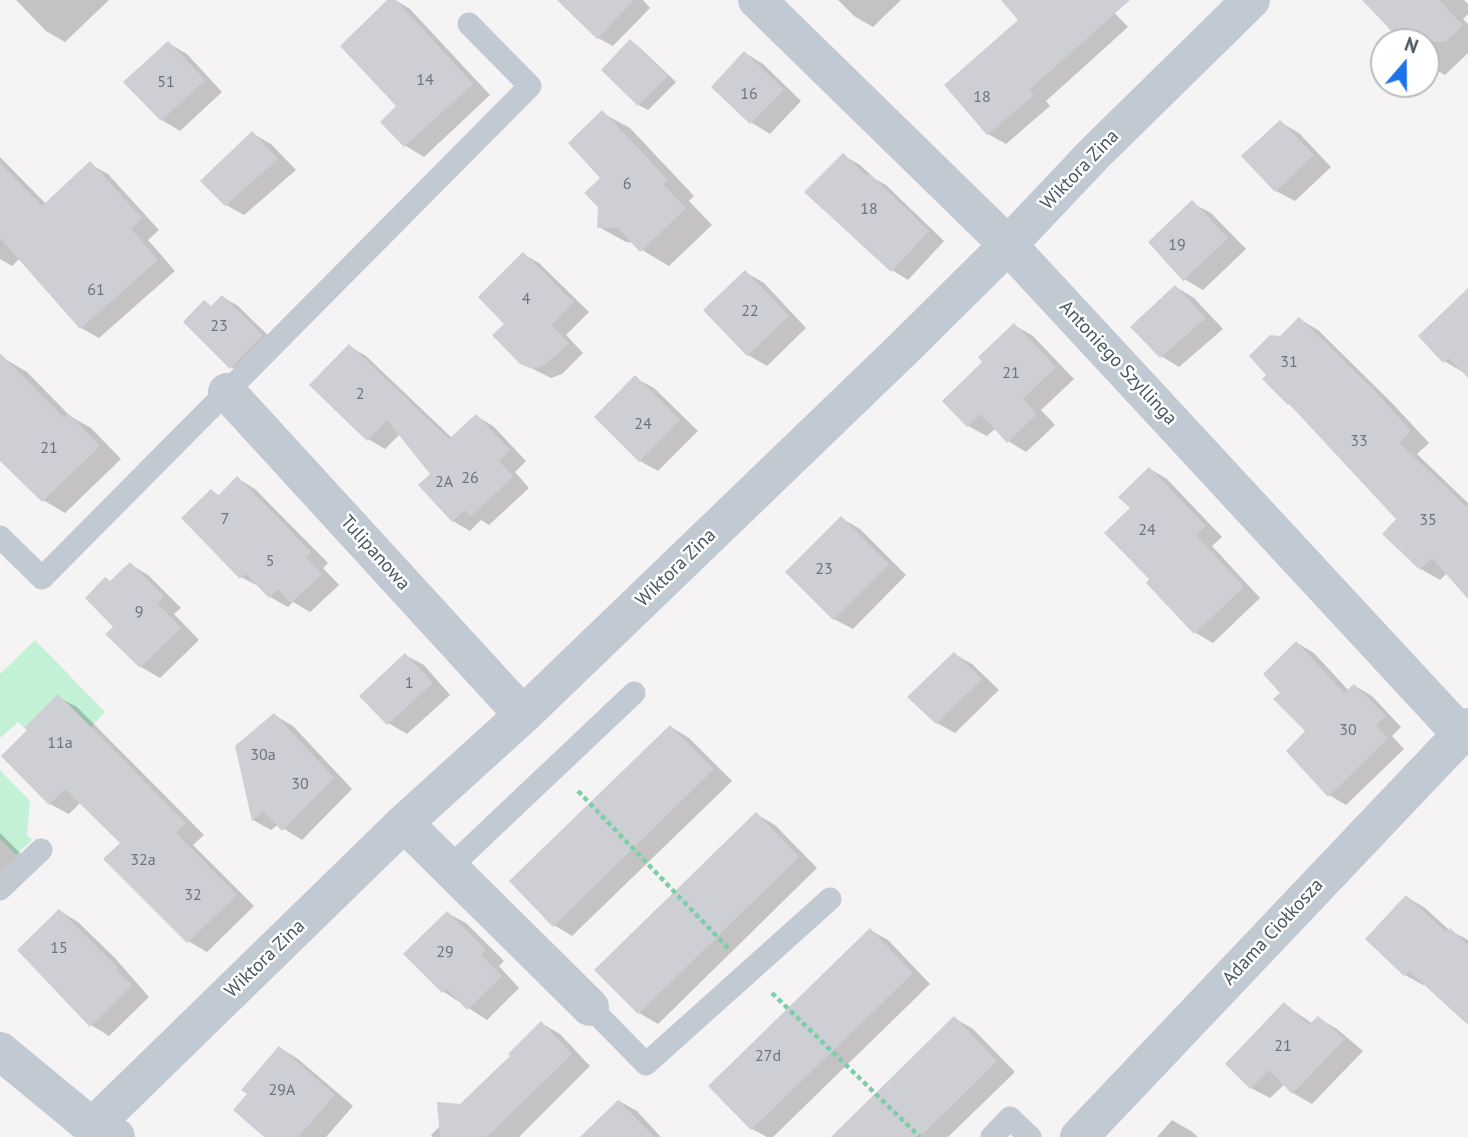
<!DOCTYPE html>
<html>
<head>
<meta charset="utf-8">
<style>
  body { margin:0 }
  #map { position:relative; width:1468px; height:1137px; overflow:hidden; background:#f5f3f3; font-family:"PT Sans",sans-serif }
  canvas { display:block }
  .north { position:absolute; left:1370px; top:28px; width:70px; height:70px; box-sizing:border-box; background:#fff; border:2px solid #b7bbc0; border-radius:50%; rotate:20deg; font-size:19px; font-weight:700; line-height:28px; text-align:center; color:#4a5661 }
  .north::after { content:''; display:block; margin:auto; width:24px; height:32px; background:#1a73e8; clip-path:polygon(50% 0,100% 100%,50% 72%,0 100%) }
</style>
</head>
<body>
<div id="map">
<canvas width="1468" height="1137"></canvas>
<div class="north">N</div>
</div>
<script>
const g = document.querySelector('canvas').getContext('2d');
g.lineJoin = 'round';
function fillPath(path, color) {
  g.fillStyle = color;
  g.fill(path, 'evenodd');
}
function shape(rows) {
  const path = new Path2D();
  for (const r of rows) {
    path.moveTo(r[0], r[1]);
    for (let i = 2; i < r.length; i += 2) path.lineTo(r[i], r[i + 1]);
  }
  return path;
}
function strokePath(path, color, width, dash) {
  g.strokeStyle = color;
  g.lineWidth = width;
  g.lineCap = dash ? 'butt' : 'round';
  g.setLineDash(dash || []);
  g.stroke(path);
}
function write(font, color, halo, rows, align = 'center') {
  g.font = font + ' "PT Sans",sans-serif';
  g.lineWidth = 5;
  g.setLineDash([]);
  g.textBaseline = 'middle';
  g.strokeStyle = halo;
  g.fillStyle = color;
  for (const [text, x, y, turn = 0] of rows) {
    g.save();
    g.translate(x, y);
    g.rotate((+turn || 0) * Math.PI / 180);
    g.textAlign = isNaN(turn) ? turn : align;
    if (halo) g.strokeText(text, 0, 0);
    g.fillText(text, 0, 0);
    g.restore();
  }
}
fillPath(shape([
  [35,640,105,712,90,728,24,728,18,722,0,738,0,674],
  [0,770,30,801,27,835,32,840,16,855,0,839]
]), '#c3f1d5');
fillPath(shape([
  [16,0,109,0,65,42,46,31],
  [390,0,395,0,410,9,490,95,424,157,406,146,382,122,399,106],
  [579,0,643,0,650,8,613,46,598,38],
  [838,0,901,0,873,27,854,16],
  [1003,0,1102,0,1128,27,1046,101,1050,106,1006,144,988,134,1021,20],
  [1364,0,1464,0,1468,4,1468,14,1463,19,1468,24,1468,53,1445,75,1426,65,1426,42,1404,42],
  [631,41,639,47,676,82,648,110,639,105,603,70],
  [168,43,187,54,222,92,180,131,162,120],
  [745,53,763,64,801,101,770,134,752,123,713,87],
  [602,113,630,128,694,196,689,201,712,225,669,266,642,250,634,243,626,242,599,227,603,178],
  [1280,122,1299,133,1331,167,1295,201,1276,191],
  [252,133,271,144,296,170,244,215,226,205],
  [843,155,860,165,875,179,886,185,944,241,908,280,892,270],
  [0,157,46,204,90,164,108,174,159,230,148,240,175,271,99,338,81,328,20,258,12,266,0,259],
  [1192,203,1211,213,1246,249,1203,290,1184,279],
  [523,254,539,263,589,312,566,335,583,353,562,374,551,378,521,363,507,324],
  [745,272,764,283,806,328,767,366,748,355,706,310],
  [1176,287,1194,298,1223,329,1179,367,1161,356],
  [1468,290,1468,375,1444,361],
  [223,297,238,306,277,344,246,376,231,367,213,307],
  [1299,319,1318,330,1393,404,1429,443,1417,454,1468,503,1468,597,1447,573,1440,580,1421,569,1384,534,1398,519,1281,337],
  [1014,325,1033,336,1074,379,1041,410,1055,425,1026,452,1008,441,996,428,987,436,968,426,985,362],
  [349,346,366,356,452,438,476,416,493,426,526,461,515,472,529,488,489,525,481,520,470,531,453,521,433,474,400,434,385,449,368,439],
  [5,359,27,372,70,416,91,428,121,459,65,513,43,500,0,448,0,364],
  [635,378,654,388,698,431,658,471,640,461],
  [1150,469,1167,479,1222,537,1212,546,1260,598,1213,643,1196,633,1148,583,1152,579,1132,508],
  [237,478,255,489,328,563,323,568,339,585,310,612,293,602,288,607,270,597,260,587,241,577,212,491,220,496],
  [841,518,860,529,906,575,853,629,834,619],
  [130,564,148,575,181,608,174,614,199,640,160,678,141,667,108,634,116,627,111,582],
  [1297,643,1314,653,1349,691,1355,686,1372,696,1401,727,1392,736,1404,749,1346,805,1329,795,1308,731,1282,693],
  [954,654,972,664,999,690,955,733,937,723],
  [405,655,424,665,450,695,407,734,388,723],
  [58,697,77,707,204,835,193,845,254,906,207,952,188,941,123,843,81,802,69,814,50,804],
  [274,715,293,726,352,789,302,840,278,825,271,830,253,820],
  [671,727,689,738,732,781,572,936,554,925],
  [756,814,775,825,817,868,658,1024,639,1013,597,970],
  [0,833,21,854,0,875],
  [1407,897,1425,908,1449,930,1468,940,1468,1020,1425,984,1423,985,1405,975],
  [60,911,78,922,115,958,149,997,109,1036,91,1025],
  [447,913,466,923,504,961,499,966,519,988,487,1020,444,992,406,954],
  [870,930,888,940,930,984,773,1137,767,1137,752,1129],
  [1284,1004,1313,1024,1318,1018,1337,1029,1363,1051,1312,1104,1293,1093,1285,1084,1270,1098,1251,1088,1228,1064],
  [954,1018,973,1029,1015,1072,948,1137,833,1137],
  [541,1023,560,1034,590,1066,519,1137,433,1137,431,1135,512,1056],
  [280,1048,298,1059,353,1106,326,1137,267,1137,249,1094],
  [619,1101,637,1111,661,1137,582,1137],
  [1172,1120,1191,1131,1198,1137,1157,1137]
]), '#0003');
fillPath(shape([
  [387,0,396,0,473,84,404,147,380,122,396,106,340,46],
  [557,0,634,0,597,39],
  [1001,0,1130,0,1029,90,1034,95,987,135,944,85,1018,20],
  [1362,0,1439,0,1463,25,1445,42,1402,42],
  [630,39,668,76,638,106,601,70],
  [168,41,205,80,161,121,123,82],
  [744,51,784,90,750,124,711,87],
  [602,110,668,180,663,184,686,208,640,252,618,228,597,228,598,207,584,193,600,178,568,143],
  [1280,120,1314,155,1275,192,1241,156],
  [252,131,278,159,225,206,200,181],
  [843,153,867,176,869,173,929,231,891,272,804,192],
  [90,161,142,218,131,229,158,260,80,329,0,238,0,163,42,206],
  [1192,200,1228,238,1183,281,1148,242],
  [523,252,574,302,551,325,569,343,545,365,533,369,520,364,492,335,504,324,478,297],
  [745,270,789,316,747,356,703,310],
  [1175,285,1206,318,1160,358,1130,327],
  [1468,288,1468,378,1449,358,1443,363,1418,336],
  [222,295,263,335,230,369,183,322,204,300,211,306],
  [1299,317,1375,391,1411,431,1399,443,1468,508,1468,599,1432,558,1420,570,1382,534,1396,519,1289,404,1288,405,1262,379,1266,375,1249,356,1270,335,1280,336],
  [1014,323,1056,367,1023,399,1037,414,1007,443,981,414,967,427,942,401,982,362,978,357],
  [349,344,449,439,476,414,510,450,499,461,513,477,471,516,465,510,452,522,418,485,430,474,387,420,367,441,309,385],
  [0,353,64,418,68,413,100,446,42,502,0,461],
  [635,375,680,420,639,462,594,417],
  [1149,467,1206,526,1196,535,1244,587,1194,634,1146,583,1149,579,1104,533,1130,508,1118,497],
  [237,476,311,552,306,557,322,574,291,603,278,589,269,598,246,574,240,579,181,518,211,489,218,496],
  [841,516,889,564,833,620,785,572],
  [130,562,164,596,157,603,181,628,140,668,105,634,113,627,85,598,105,577,110,581],
  [1296,641,1344,693,1354,684,1386,716,1376,725,1388,738,1328,797,1286,751,1305,731,1273,699,1280,693,1263,674],
  [954,652,982,679,936,724,907,697],
  [405,653,433,683,387,725,359,696],
  [58,694,186,823,176,833,237,895,187,943,103,859,120,843,65,789,49,805,1,756,27,730,24,728],
  [274,713,334,778,282,831,263,811,252,821,235,746],
  [670,725,714,769,553,927,509,881],
  [756,812,799,857,638,1014,594,970],
  [1406,895,1446,932,1450,928,1468,945,1468,1025,1409,971,1404,976,1365,939],
  [59,909,119,969,117,971,132,985,90,1027,17,950],
  [447,911,486,950,481,955,502,976,467,1010,447,989,442,993,403,954],
  [870,928,913,973,751,1130,708,1086],
  [1284,1002,1309,1025,1318,1016,1345,1039,1292,1094,1269,1070,1250,1089,1225,1064],
  [954,1016,997,1061,920,1137,831,1137],
  [541,1021,572,1054,487,1137,440,1137,437,1102,460,1104,510,1056,508,1054],
  [279,1046,335,1095,298,1137,264,1137,233,1110,247,1094,241,1090],
  [618,1100,654,1137,580,1137]
]), '#cdcfd5');
strokePath(shape([
  [578,791,729,949],
  [772,993,920,1137]
]), '#7ad0a6', 4.5, [5, 3.5]);
strokePath(shape([
  [0,537,42,578,530,86,469,24],
  [449,868,634,693],
  [0,889,41,850],
  [590,1007,646,1064,830,899],
  [992,1137,1010,1118,1030,1137]
]), '#c1cad2', 23);
strokePath(shape([
  [757,0,1008,245,1461,734,1468,736],
  [227,392,523,715],
  [404,823,590,1007],
  [0,1051,92,1127,116,1137],
  [92,1127,404,823,523,715,904,348,1008,245,1095,153,1251,0],
  [1079,1137,1468,727]
]), '#c1cad2', 38);
write('16px', '#6b747e', null, [
  ["14",425,80],
  ["51",166,82],
  ["16",749,94],
  ["18",982,97],
  ["6",627,184],
  ["18",869,209],
  ["19",1177,245],
  ["61",96,290],
  ["4",526,299],
  ["22",750,311],
  ["23",219,326],
  ["31",1289,362],
  ["21",1011,373],
  ["2",360,394],
  ["24",643,424],
  ["33",1359,441],
  ["21",49,448],
  ["26",470,478],
  ["2A",444,482],
  ["7",225,519],
  ["35",1428,520],
  ["24",1147,530],
  ["5",270,561],
  ["23",824,569],
  ["9",139,612],
  ["1",409,683],
  ["30",1348,730],
  ["11a",60,743],
  ["30a",263,755],
  ["30",300,784],
  ["32a",143,860],
  ["32",193,895],
  ["15",59,948],
  ["29",445,952],
  ["21",1283,1046],
  ["27d",768,1056],
  ["29A",282,1090]
]);
write('19px', '#4a5661', '#fff', [
  ["Wiktora Zina",1080,170,-46],
  ["Antoniego Szyllinga",1118,363,47],
  ["Tulipanowa",375,553,48],
  ["Wiktora Zina",676,568,-44],
  ["Adama Ciołkosza",1273,932,-47],
  ["Wiktora Zina",265,959,-44]
]);
</script>
</body>
</html>
